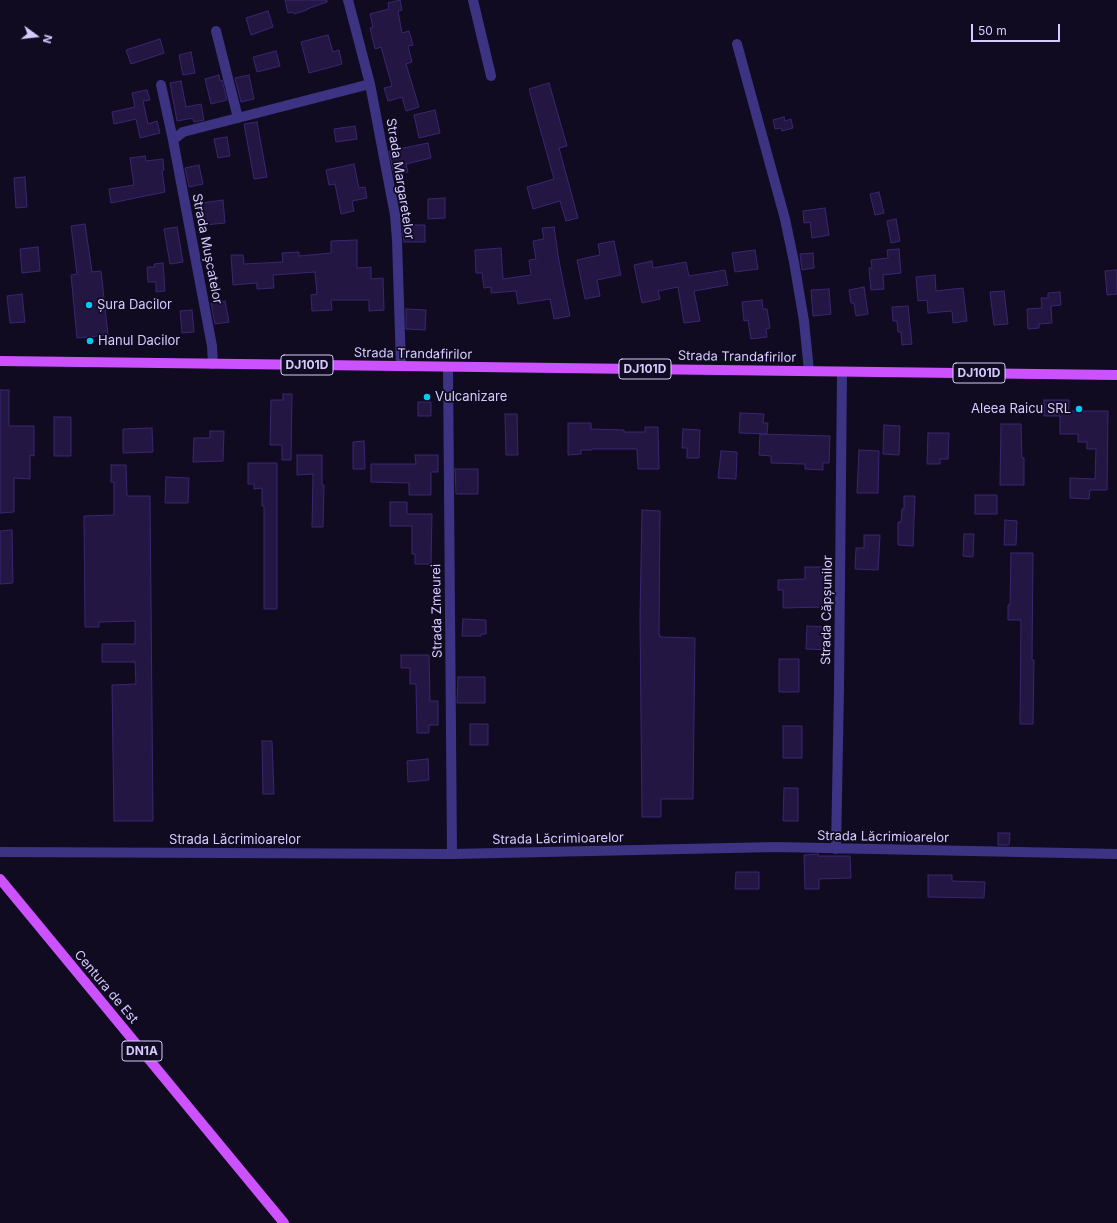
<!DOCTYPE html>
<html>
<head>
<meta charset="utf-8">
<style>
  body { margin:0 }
  #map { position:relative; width:1117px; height:1223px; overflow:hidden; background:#110b21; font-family:Inter,sans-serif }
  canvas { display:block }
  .north { position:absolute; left:16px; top:16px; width:40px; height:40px; -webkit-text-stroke:3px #110b21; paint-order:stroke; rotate:105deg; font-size:11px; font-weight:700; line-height:16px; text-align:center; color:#d5cbff }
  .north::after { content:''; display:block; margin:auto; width:14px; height:18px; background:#d5cbff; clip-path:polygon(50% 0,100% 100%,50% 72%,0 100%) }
  .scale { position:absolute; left:971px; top:24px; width:89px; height:18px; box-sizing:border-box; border:2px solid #d5cbff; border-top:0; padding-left:5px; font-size:12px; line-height:14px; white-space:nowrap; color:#d5cbff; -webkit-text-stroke:3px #110b21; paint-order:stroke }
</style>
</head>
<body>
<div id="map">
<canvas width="1117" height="1223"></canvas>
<div class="north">N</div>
<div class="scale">50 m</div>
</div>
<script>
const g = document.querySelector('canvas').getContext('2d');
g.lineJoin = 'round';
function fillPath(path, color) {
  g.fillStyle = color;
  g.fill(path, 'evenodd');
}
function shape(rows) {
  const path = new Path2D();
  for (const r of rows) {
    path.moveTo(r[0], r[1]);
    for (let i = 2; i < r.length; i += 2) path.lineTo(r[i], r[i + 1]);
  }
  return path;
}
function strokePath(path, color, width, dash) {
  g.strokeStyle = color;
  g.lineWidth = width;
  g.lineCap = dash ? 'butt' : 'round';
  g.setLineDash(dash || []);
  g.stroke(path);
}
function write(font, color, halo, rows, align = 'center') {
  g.font = font + ' Inter,sans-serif';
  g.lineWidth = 3.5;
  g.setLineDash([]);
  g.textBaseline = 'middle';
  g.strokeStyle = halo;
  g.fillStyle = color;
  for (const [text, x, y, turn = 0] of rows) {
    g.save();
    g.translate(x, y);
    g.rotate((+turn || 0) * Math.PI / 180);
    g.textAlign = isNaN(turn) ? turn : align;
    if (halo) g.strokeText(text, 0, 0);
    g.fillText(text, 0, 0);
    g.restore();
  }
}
const building = shape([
  [285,0,327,0,327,2,307,9,307,10,294,14,293,12,288,13,285,0],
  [400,0,402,10,398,11,402,33,409,31,413,45,408,46,412,62,406,64,419,107,406,111,402,97,388,101,384,88,392,86,381,47,375,49,370,28,373,27,370,14,389,9,388,3,400,0],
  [268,11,273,27,251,35,246,18,268,11],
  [328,35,333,52,339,50,342,64,309,73,301,42,328,35],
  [160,39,164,53,131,64,126,50,160,39],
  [276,51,280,66,257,72,253,57,276,51],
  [191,52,195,73,183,75,179,55,191,52],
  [219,75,220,81,222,80,227,100,211,104,205,79,219,75],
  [249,75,254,99,241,102,235,78,249,75],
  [181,81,186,107,201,104,204,120,194,122,193,118,177,121,170,83,181,81],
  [549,83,567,146,559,148,578,218,566,221,560,201,533,209,527,187,554,179,529,89,549,83],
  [147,90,150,100,143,101,148,124,157,121,160,133,140,138,136,119,114,124,112,112,135,107,132,93,147,90],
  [435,110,440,133,419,138,414,115,435,110],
  [784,117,785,121,791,119,793,128,782,131,781,128,775,129,773,120,784,117],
  [257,122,267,177,254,179,244,124,257,122],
  [355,126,357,139,336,142,334,129,355,126],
  [227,137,230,156,218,158,214,139,227,137],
  [428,143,431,158,406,164,408,172,394,175,389,151,428,143],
  [145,156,146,161,163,159,164,170,162,171,165,192,111,203,109,189,134,185,130,158,145,156],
  [354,164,359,188,365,187,367,198,352,201,354,211,341,214,335,184,329,185,326,170,354,164],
  [199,165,203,184,189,187,185,168,199,165],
  [25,177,27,207,16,208,14,178,25,177],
  [879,192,884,213,875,215,870,194,879,192],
  [445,198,445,218,428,219,428,199,445,198],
  [223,200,225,223,205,225,202,203,223,200],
  [825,208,829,235,812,238,810,222,804,223,803,211,825,208],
  [896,219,900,241,891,243,887,221,896,219],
  [85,224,92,272,101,271,108,335,77,338,71,275,77,274,71,226,85,224],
  [402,225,425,225,425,242,404,242,402,225],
  [177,227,183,262,170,264,164,229,177,227],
  [554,227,559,261,570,316,554,319,550,299,518,304,516,291,491,293,491,287,484,288,482,273,476,273,475,250,501,248,503,279,531,275,529,260,536,259,533,241,544,239,542,228,554,227],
  [357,240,357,268,371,267,371,279,383,278,384,310,369,311,369,300,331,300,332,310,312,311,311,295,317,294,315,272,273,275,274,288,257,289,257,283,233,285,231,255,243,255,244,264,283,262,282,253,299,252,299,256,331,253,331,241,357,240],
  [614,241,621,275,597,280,600,296,585,299,577,260,600,255,598,244,614,241],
  [38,247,40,271,22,273,20,249,38,247],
  [899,249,901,273,883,275,884,289,871,290,869,268,872,268,871,260,888,258,887,250,899,249],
  [755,250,758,269,735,272,732,253,755,250],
  [813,253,814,268,802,270,800,254,813,253],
  [652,261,653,268,686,262,689,276,725,270,728,285,694,291,700,321,684,323,678,287,658,291,660,299,642,303,634,265,652,261],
  [163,263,165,291,156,292,156,282,148,282,147,267,155,267,154,264,163,263],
  [1117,270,1117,294,1107,295,1105,271,1117,270],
  [935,275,936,291,963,288,967,321,953,323,952,311,928,313,927,300,918,301,916,277,935,275],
  [864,287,868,314,856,316,854,303,851,303,849,290,864,287],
  [829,289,831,314,813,316,811,290,829,289],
  [1004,291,1008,324,994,325,990,292,1004,291],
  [1060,292,1061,305,1051,306,1052,323,1039,324,1039,328,1028,329,1027,309,1042,308,1041,298,1048,298,1048,293,1060,292],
  [22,294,25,322,10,323,7,296,22,294],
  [762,300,763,309,767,309,770,328,766,329,767,337,751,339,748,320,744,321,742,302,762,300],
  [225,301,229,322,215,324,211,303,225,301],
  [908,306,912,344,902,345,901,332,898,332,897,321,893,321,892,307,908,306],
  [406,309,426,310,425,330,406,329,406,309],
  [192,310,194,332,182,333,180,311,192,310],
  [0,390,9,390,9,426,34,426,34,456,30,455,30,479,14,478,14,512,0,513,0,390],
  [283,394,292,394,291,460,282,460,282,445,270,445,271,400,283,400,283,394],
  [1044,400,1069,400,1069,411,1108,411,1107,490,1090,490,1089,499,1070,498,1070,478,1095,479,1096,449,1087,449,1087,442,1078,442,1078,434,1060,434,1060,416,1044,416,1044,400],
  [418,402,431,402,431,416,418,416,418,402],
  [740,413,764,414,763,423,768,423,767,434,739,433,740,413],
  [505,414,517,414,518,455,506,455,505,414],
  [54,417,71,417,71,456,54,456,54,417],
  [568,423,591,423,591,429,624,430,624,432,645,432,645,427,658,427,659,469,638,469,637,449,592,449,592,450,581,450,581,454,568,455,568,423],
  [1001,424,1021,424,1022,458,1024,458,1024,485,1000,485,1001,424],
  [884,425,900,426,899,455,883,454,884,425],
  [152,428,153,452,123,453,123,429,152,428],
  [683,429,700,430,699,458,687,458,687,448,682,448,683,429],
  [210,431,224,431,223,461,193,462,194,438,210,438,210,431],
  [928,433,949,433,948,459,940,459,940,464,927,464,928,433],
  [760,434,830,436,829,463,823,463,823,470,805,469,805,464,771,463,771,456,759,455,760,434],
  [364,441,365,469,353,469,353,442,364,441],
  [859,450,879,451,878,493,857,493,859,450],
  [721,451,737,452,736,479,718,478,721,451],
  [297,455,322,455,322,485,324,485,323,527,312,527,313,474,297,475,297,455],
  [415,455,438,455,438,472,431,472,431,495,409,495,409,483,371,482,371,464,416,464,415,455],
  [248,463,277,463,277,609,264,609,264,506,262,506,262,488,254,489,254,484,248,484,248,463],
  [111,465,126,465,127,496,150,496,153,821,114,821,112,685,136,684,135,662,102,662,102,644,135,644,135,621,99,622,99,627,85,627,84,516,114,515,114,482,111,482,111,465],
  [455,469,478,469,478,494,456,494,455,469],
  [166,477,189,478,188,503,165,503,166,477],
  [975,495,997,495,997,514,975,514,975,495],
  [904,496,915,496,913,546,898,545,898,522,901,522,902,509,904,509,904,496],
  [390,502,407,502,407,514,432,514,431,564,415,564,415,554,412,554,412,526,390,526,390,502],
  [642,510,660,511,659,635,660,635,660,637,695,638,693,799,661,799,661,817,642,817,640,618,642,510],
  [1005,520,1017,521,1016,545,1004,545,1005,520],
  [12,530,13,583,0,584,0,531,12,530],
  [964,534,974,534,973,557,963,556,964,534],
  [864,535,880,535,878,570,855,569,856,548,864,548,864,535],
  [1011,553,1033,553,1032,660,1034,660,1033,724,1020,724,1021,620,1008,620,1008,605,1010,605,1011,553],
  [805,567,825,567,825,607,783,608,783,590,778,590,778,580,805,579,805,567],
  [463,619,486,620,486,634,481,634,481,636,462,636,463,619],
  [807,626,830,627,829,650,806,649,807,626],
  [401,655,429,655,430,701,438,701,438,725,429,725,429,733,417,733,416,684,410,684,410,668,401,668,401,655],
  [779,659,799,659,799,692,779,692,779,659],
  [458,677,485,677,485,703,457,703,458,677],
  [470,724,488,724,488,745,470,745,470,724],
  [783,726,802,726,802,758,783,758,783,726],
  [262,741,272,741,274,794,263,794,262,741],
  [428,759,429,780,408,782,407,761,428,759],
  [784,788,798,788,798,821,783,821,784,788],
  [998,833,1010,833,1009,845,998,845,998,833],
  [818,854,818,856,850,856,851,878,819,879,819,889,805,889,804,855,818,854],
  [736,872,759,872,759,889,735,889,736,872],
  [928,875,952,875,952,881,985,882,984,898,928,897,928,875]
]);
fillPath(building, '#231643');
strokePath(building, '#3b2671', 1);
strokePath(shape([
  [348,0,370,84,395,215,397,240,401,366],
  [473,0,491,76],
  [216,31,238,118],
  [737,44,785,219,794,262,804,321,809,371],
  [161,85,173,140,212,346,213,364],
  [173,140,183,132,370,84],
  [448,367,452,854],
  [836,849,839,688,842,372],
  [0,852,452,854,776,847,1117,854]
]), '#3d3383', 10);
strokePath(shape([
  [0,361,1117,375],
  [0,879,284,1223]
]), '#cd52ff', 10);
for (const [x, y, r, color] of [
  [89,305,4,"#00c9f6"],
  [90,341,4,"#00c9f6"],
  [427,397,4,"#00c9f6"],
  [1079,409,4,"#00c9f6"]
]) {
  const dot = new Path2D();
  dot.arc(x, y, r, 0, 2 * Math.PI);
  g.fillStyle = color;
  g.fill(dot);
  strokePath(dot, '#110b21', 1.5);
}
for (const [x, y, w] of [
  [307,365,52],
  [645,369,52],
  [979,373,52],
  [142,1051,40]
]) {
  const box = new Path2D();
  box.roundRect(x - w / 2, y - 10, w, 20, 3);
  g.fillStyle = '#110b21';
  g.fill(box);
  strokePath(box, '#d5cbff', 1);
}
write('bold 12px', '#d5cbff', null, [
  ["DJ101D",307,365],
  ["DJ101D",645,369],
  ["DJ101D",979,373],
  ["DN1A",142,1051]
]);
write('13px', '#d5cbff', '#110b21', [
  ["Strada Margaretelor",400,179,81],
  ["Strada Mușcatelor",207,249,79],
  ["Strada Trandafirilor",413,354,1],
  ["Strada Trandafirilor",737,357,1],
  ["Strada Căpșunilor",827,610,-89],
  ["Strada Zmeurei",437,611,-91],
  ["Strada Lăcrimioarelor",883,837,1],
  ["Strada Lăcrimioarelor",558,839,-1],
  ["Strada Lăcrimioarelor",235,840],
  ["Centura de Est",106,987,50]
]);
write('13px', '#d5cbff', '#110b21', [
  ["Șura Dacilor",97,305],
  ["Hanul Dacilor",98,341],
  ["Vulcanizare",435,397],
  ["Aleea Raicu SRL",1071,409,"right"]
], 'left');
</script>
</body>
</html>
